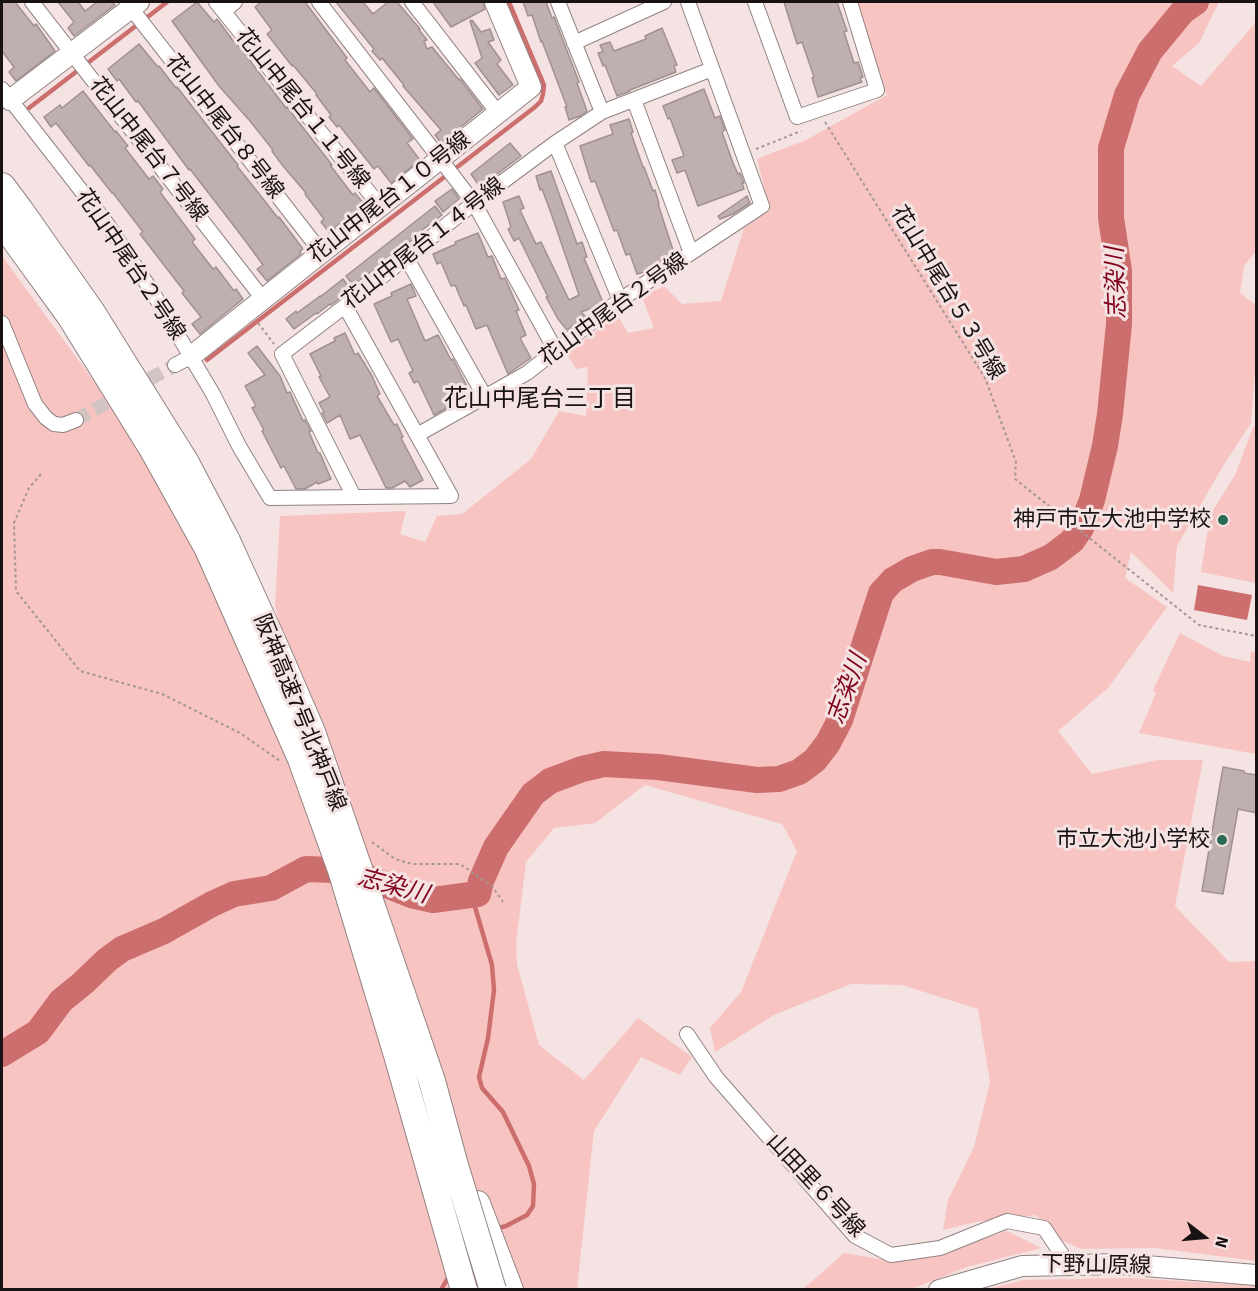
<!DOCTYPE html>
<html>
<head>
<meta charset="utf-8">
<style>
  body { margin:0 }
  #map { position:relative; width:1258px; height:1291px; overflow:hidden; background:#f4e3e2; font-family:Signika,sans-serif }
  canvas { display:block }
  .frame { position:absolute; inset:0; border:3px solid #181212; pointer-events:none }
  .north { position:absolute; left:1174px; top:1207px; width:60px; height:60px; -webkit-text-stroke:4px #f4e3e2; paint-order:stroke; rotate:106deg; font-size:16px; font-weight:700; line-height:24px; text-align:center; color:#181212 }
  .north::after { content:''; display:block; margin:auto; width:21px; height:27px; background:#181212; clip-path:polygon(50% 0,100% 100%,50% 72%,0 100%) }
</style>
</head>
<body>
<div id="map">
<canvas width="1258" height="1291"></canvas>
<div class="frame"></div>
<div class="north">N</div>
</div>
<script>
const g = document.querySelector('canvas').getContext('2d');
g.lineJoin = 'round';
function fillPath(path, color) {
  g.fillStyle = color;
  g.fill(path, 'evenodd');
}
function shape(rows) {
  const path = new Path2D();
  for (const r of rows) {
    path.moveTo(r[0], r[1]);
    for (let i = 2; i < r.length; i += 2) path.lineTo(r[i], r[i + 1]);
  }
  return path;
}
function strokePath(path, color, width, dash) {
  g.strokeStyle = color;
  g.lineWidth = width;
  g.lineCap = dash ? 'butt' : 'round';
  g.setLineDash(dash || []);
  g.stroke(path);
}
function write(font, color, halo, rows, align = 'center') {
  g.font = font + ' Signika,"Noto Sans JP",sans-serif';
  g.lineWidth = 6;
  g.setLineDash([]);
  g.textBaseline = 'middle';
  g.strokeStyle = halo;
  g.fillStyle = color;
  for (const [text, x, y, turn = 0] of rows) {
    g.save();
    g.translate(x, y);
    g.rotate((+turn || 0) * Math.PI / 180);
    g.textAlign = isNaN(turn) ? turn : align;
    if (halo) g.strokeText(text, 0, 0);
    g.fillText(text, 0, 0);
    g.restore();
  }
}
fillPath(shape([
  [857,2,1219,2,1199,43,1172,66,1201,86,1256,22,1256,251,1244,266,1240,293,1256,305,1256,359,1251,423,1223,466,1177,546,1173,593,1131,552,1125,578,1167,607,1108,688,1058,731,1092,774,1158,760,1203,760,1175,906,1229,962,1256,961,1256,1261,1155,1248,1081,1249,1061,1240,1036,1215,976,1222,943,1230,948,1200,974,1147,990,1082,978,1009,902,985,851,984,774,1015,715,1052,710,1028,741,992,797,851,782,824,645,785,595,823,554,828,526,862,516,944,517,964,539,1045,584,1080,638,1018,692,1057,680,1075,641,1057,594,1131,577,1289,2,1289,2,256,174,491,281,630,275,605,280,516,406,511,400,534,425,542,437,516,462,514,531,459,559,411,586,416,588,367,576,369,567,354,617,315,628,333,654,328,642,297,664,286,682,304,721,301,744,228,770,210,757,159,806,140,887,95],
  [1253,427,1256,427,1256,583,1201,572,1210,515,1235,475],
  [1180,633,1223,656,1250,662,1251,651,1256,652,1256,754,1139,733,1156,693,1153,690],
  [1007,1231,1041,1248,967,1267,912,1289,802,1290,844,1253,891,1261,960,1247],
  [1132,1278,1256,1286,1256,1289,989,1289,1023,1280]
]), '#f8c4c2');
fillPath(shape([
  [1198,585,1252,595,1247,620,1194,610]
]), '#cc6e6d');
strokePath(shape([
  [29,108,167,2],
  [207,360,535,107,541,101,543,94,544,85,509,2],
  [478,894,475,907,492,965,494,990,488,1038,479,1077,482,1088,503,1112,529,1166,534,1184,533,1206,527,1215,506,1226,495,1229],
  [441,1290,450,1274]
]), '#cc6e6d', 4.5);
strokePath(shape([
  [2,1054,38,1032,61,1001,83,983,107,960,122,949,164,931,212,904,234,894,271,888,306,869,333,870,366,877,411,895,433,900,478,894,481,881,496,847,533,794,550,781,582,769,604,764,658,767,757,780,779,779,799,772,815,760,828,743,840,720,881,593,893,580,912,569,932,562,940,562,996,572,1024,569,1051,557,1072,541,1081,528,1092,500,1105,446,1110,414,1119,324,1119,271,1111,218,1111,148,1127,95,1150,51,1183,11,1196,2]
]), '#cc6e6d', 26);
const building = shape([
  [2,2,15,2,34,26,36,24,55,51,16,81,9,72,14,67,2,51,2,2],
  [58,2,78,2,85,11,97,2,112,2,115,5,74,36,68,28,74,22,58,2],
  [197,2,214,22,217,19,234,42,235,41,286,108,287,107,332,165,330,165,353,195,355,193,364,204,329,232,321,222,324,219,305,194,306,193,283,166,272,151,273,150,250,121,219,86,172,21,197,2],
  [261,2,305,2,347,58,345,60,370,92,374,88,413,139,407,143,420,160,391,183,378,166,374,169,339,125,337,127,329,117,331,115,316,95,317,94,293,65,292,66,267,34,272,30,255,7,261,2],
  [336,2,363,2,373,14,388,2,397,2,420,29,419,30,427,40,424,41,427,49,432,47,459,80,460,79,483,109,441,143,435,135,441,130,403,86,404,85,382,58,380,60,372,51,374,49,336,2],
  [433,2,483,2,485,9,451,27,433,2],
  [523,2,546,2,552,18,554,17,579,82,577,83,587,111,580,116,569,120,565,107,567,107,542,41,541,42,532,15,528,16,523,2],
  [784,2,837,2,847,31,844,32,854,63,858,62,863,77,860,78,862,82,818,97,812,78,814,77,802,42,797,44,784,2],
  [472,20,481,32,490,29,494,40,488,42,501,60,497,64,513,85,499,95,475,63,482,58,470,21,472,20],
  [662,28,677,65,674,66,676,72,630,90,630,91,617,96,605,65,603,66,598,53,603,52,600,45,610,42,614,51,646,39,645,36,662,28],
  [139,44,158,67,159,66,176,88,177,87,238,165,237,166,260,195,278,218,279,217,303,249,300,251,301,254,267,281,257,269,263,265,244,239,190,169,189,170,138,101,136,102,119,79,117,81,108,69,139,44],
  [704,89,715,118,720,116,725,130,722,132,733,163,738,174,740,173,744,183,742,183,744,189,698,206,685,170,677,173,672,160,684,156,670,118,668,119,663,106,704,89],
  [83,91,115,132,116,131,128,146,125,148,149,179,153,176,163,189,160,192,195,239,192,242,213,269,216,267,234,291,236,289,243,299,200,334,192,324,201,317,182,293,184,291,140,234,143,232,113,193,112,193,90,165,89,166,56,123,51,127,44,117,60,105,62,108,83,91],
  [629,119,633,132,631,133,643,167,644,167,653,191,655,190,659,204,658,204,674,253,663,261,651,265,652,268,648,271,637,274,630,254,626,255,617,230,614,231,595,181,591,182,580,146,613,134,610,125,629,119],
  [510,143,521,156,480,187,471,174,510,143],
  [551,171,577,244,582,242,587,257,584,258,603,302,598,306,581,312,585,316,567,330,558,319,546,297,548,297,519,238,514,241,508,229,511,227,503,202,519,196,524,208,520,210,536,244,541,242,569,300,579,295,551,213,542,189,540,190,536,176,551,171],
  [452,189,459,199,443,212,435,201,452,189],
  [747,196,750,203,733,214,720,219,718,216,747,196],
  [435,206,442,215,418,233,419,235,397,251,398,252,353,285,346,276,435,206],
  [478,233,488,257,492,256,501,279,505,278,519,310,516,311,526,335,520,338,531,358,508,374,487,325,476,329,466,305,464,306,455,285,451,286,441,262,437,264,433,254,456,244,455,242,478,233],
  [343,279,351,290,331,305,330,304,317,314,316,313,294,329,286,319,296,311,297,313,320,296,320,297,343,279],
  [411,284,416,296,407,299,425,341,438,335,451,360,453,359,471,394,434,415,418,381,414,383,409,373,413,371,398,339,391,342,374,304,392,296,391,293,411,284],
  [345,333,355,355,358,353,372,376,380,394,377,396,394,425,397,424,403,437,401,438,423,480,410,487,405,481,392,488,386,488,360,435,350,439,340,415,327,423,322,413,324,412,319,403,330,397,319,377,321,376,310,354,335,341,334,338,345,333],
  [257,346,280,376,287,393,290,392,303,421,305,420,311,431,309,432,318,453,320,453,331,479,318,484,317,482,305,489,296,489,284,466,281,468,262,431,264,430,252,408,256,406,245,386,265,375,248,353,257,346],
  [1223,767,1244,771,1244,773,1257,775,1257,813,1238,809,1223,894,1202,891,1223,767]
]);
fillPath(building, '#bfafae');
strokePath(building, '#a09190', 1.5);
strokePath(shape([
  [76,420,175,365]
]), '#d3c4c3', 14, [14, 7]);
const street = shape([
  [32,2,263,299],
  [216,2,380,206],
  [319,2,474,203,556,351],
  [412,2,498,113],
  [558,2,602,112],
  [755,2,797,117,877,90,850,2],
  [127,3,322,253],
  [224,11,235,2],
  [574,43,664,2],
  [2,89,108,225,153,293,213,394,239,446,270,498,451,496,345,306],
  [634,100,691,253],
  [555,143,620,300],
  [406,257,485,397],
  [2,323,35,404,46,418,54,424,63,425,76,420],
  [175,365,190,357],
  [417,435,527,373,620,300,762,206,688,2],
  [354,497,282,354,345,306,474,203,555,143,602,112,712,69],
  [687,1034,716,1077,855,1236,891,1255,940,1248,1007,1221,1044,1228,1069,1265]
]);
const secondary = shape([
  [10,100,139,2],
  [190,357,531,87,495,2],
  [939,1290,1022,1266,1121,1264,1256,1275]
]);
const highway = shape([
  [2,186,20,210,91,311,186,463,227,541],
  [2,222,70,316,153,450,208,549],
  [477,1204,510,1290]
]);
strokePath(street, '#918281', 16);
strokePath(secondary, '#918281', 22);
strokePath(highway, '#918281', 28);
strokePath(shape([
  [825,122,985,378,1016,462,1015,479,1199,625,1256,636],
  [756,149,801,131],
  [258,323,274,344],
  [41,474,29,488,14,523,16,591,80,671,162,694,240,733,280,761],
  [372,842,395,859,412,864,460,864,492,886,503,902]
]), '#a39695', 2, [3, 3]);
strokePath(street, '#fff', 14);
strokePath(secondary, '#fff', 20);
strokePath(highway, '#fff', 26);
const highwayBridge = shape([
  [227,541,274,644,312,732,432,1081,454,1162,493,1290],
  [208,549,301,759,341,870,397,1055,464,1290]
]);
strokePath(highwayBridge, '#918281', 28, []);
strokePath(highwayBridge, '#fff', 26);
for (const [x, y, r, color] of [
  [1223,520,6,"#296956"],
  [1222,840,6,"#296956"]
]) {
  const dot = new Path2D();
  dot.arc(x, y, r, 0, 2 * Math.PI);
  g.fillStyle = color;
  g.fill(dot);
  strokePath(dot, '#f4e3e2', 2);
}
write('22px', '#181212', '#f4e3e2', [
  ["花山中尾台１１号線",302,109,51],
  ["花山中尾台８号線",224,127,52],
  ["花山中尾台７号線",148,150,52],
  ["花山中尾台１０号線",390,198,-38],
  ["花山中尾台１４号線",424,244,-38],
  ["花山中尾台２号線",130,265,56],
  ["花山中尾台５３号線",947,293,59],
  ["花山中尾台２号線",614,310,-36],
  ["阪神高速7号北神戸線",299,713,68],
  ["山田里６号線",815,1186,47],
  ["下野山原線",1096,1266,1]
]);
write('22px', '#181212', '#f4e3e2', [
  ["神戸市立大池中学校",1211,520],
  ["市立大池小学校",1210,840]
], 'right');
write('italic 24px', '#7f031b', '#f4e3e2', [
  ["志染川",1117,283,-92],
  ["志染川",848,689,-70],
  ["志染川",393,887,15]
]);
write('24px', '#181212', '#f4e3e2', [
  ["花山中尾台三丁目",540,400]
]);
</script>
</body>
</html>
